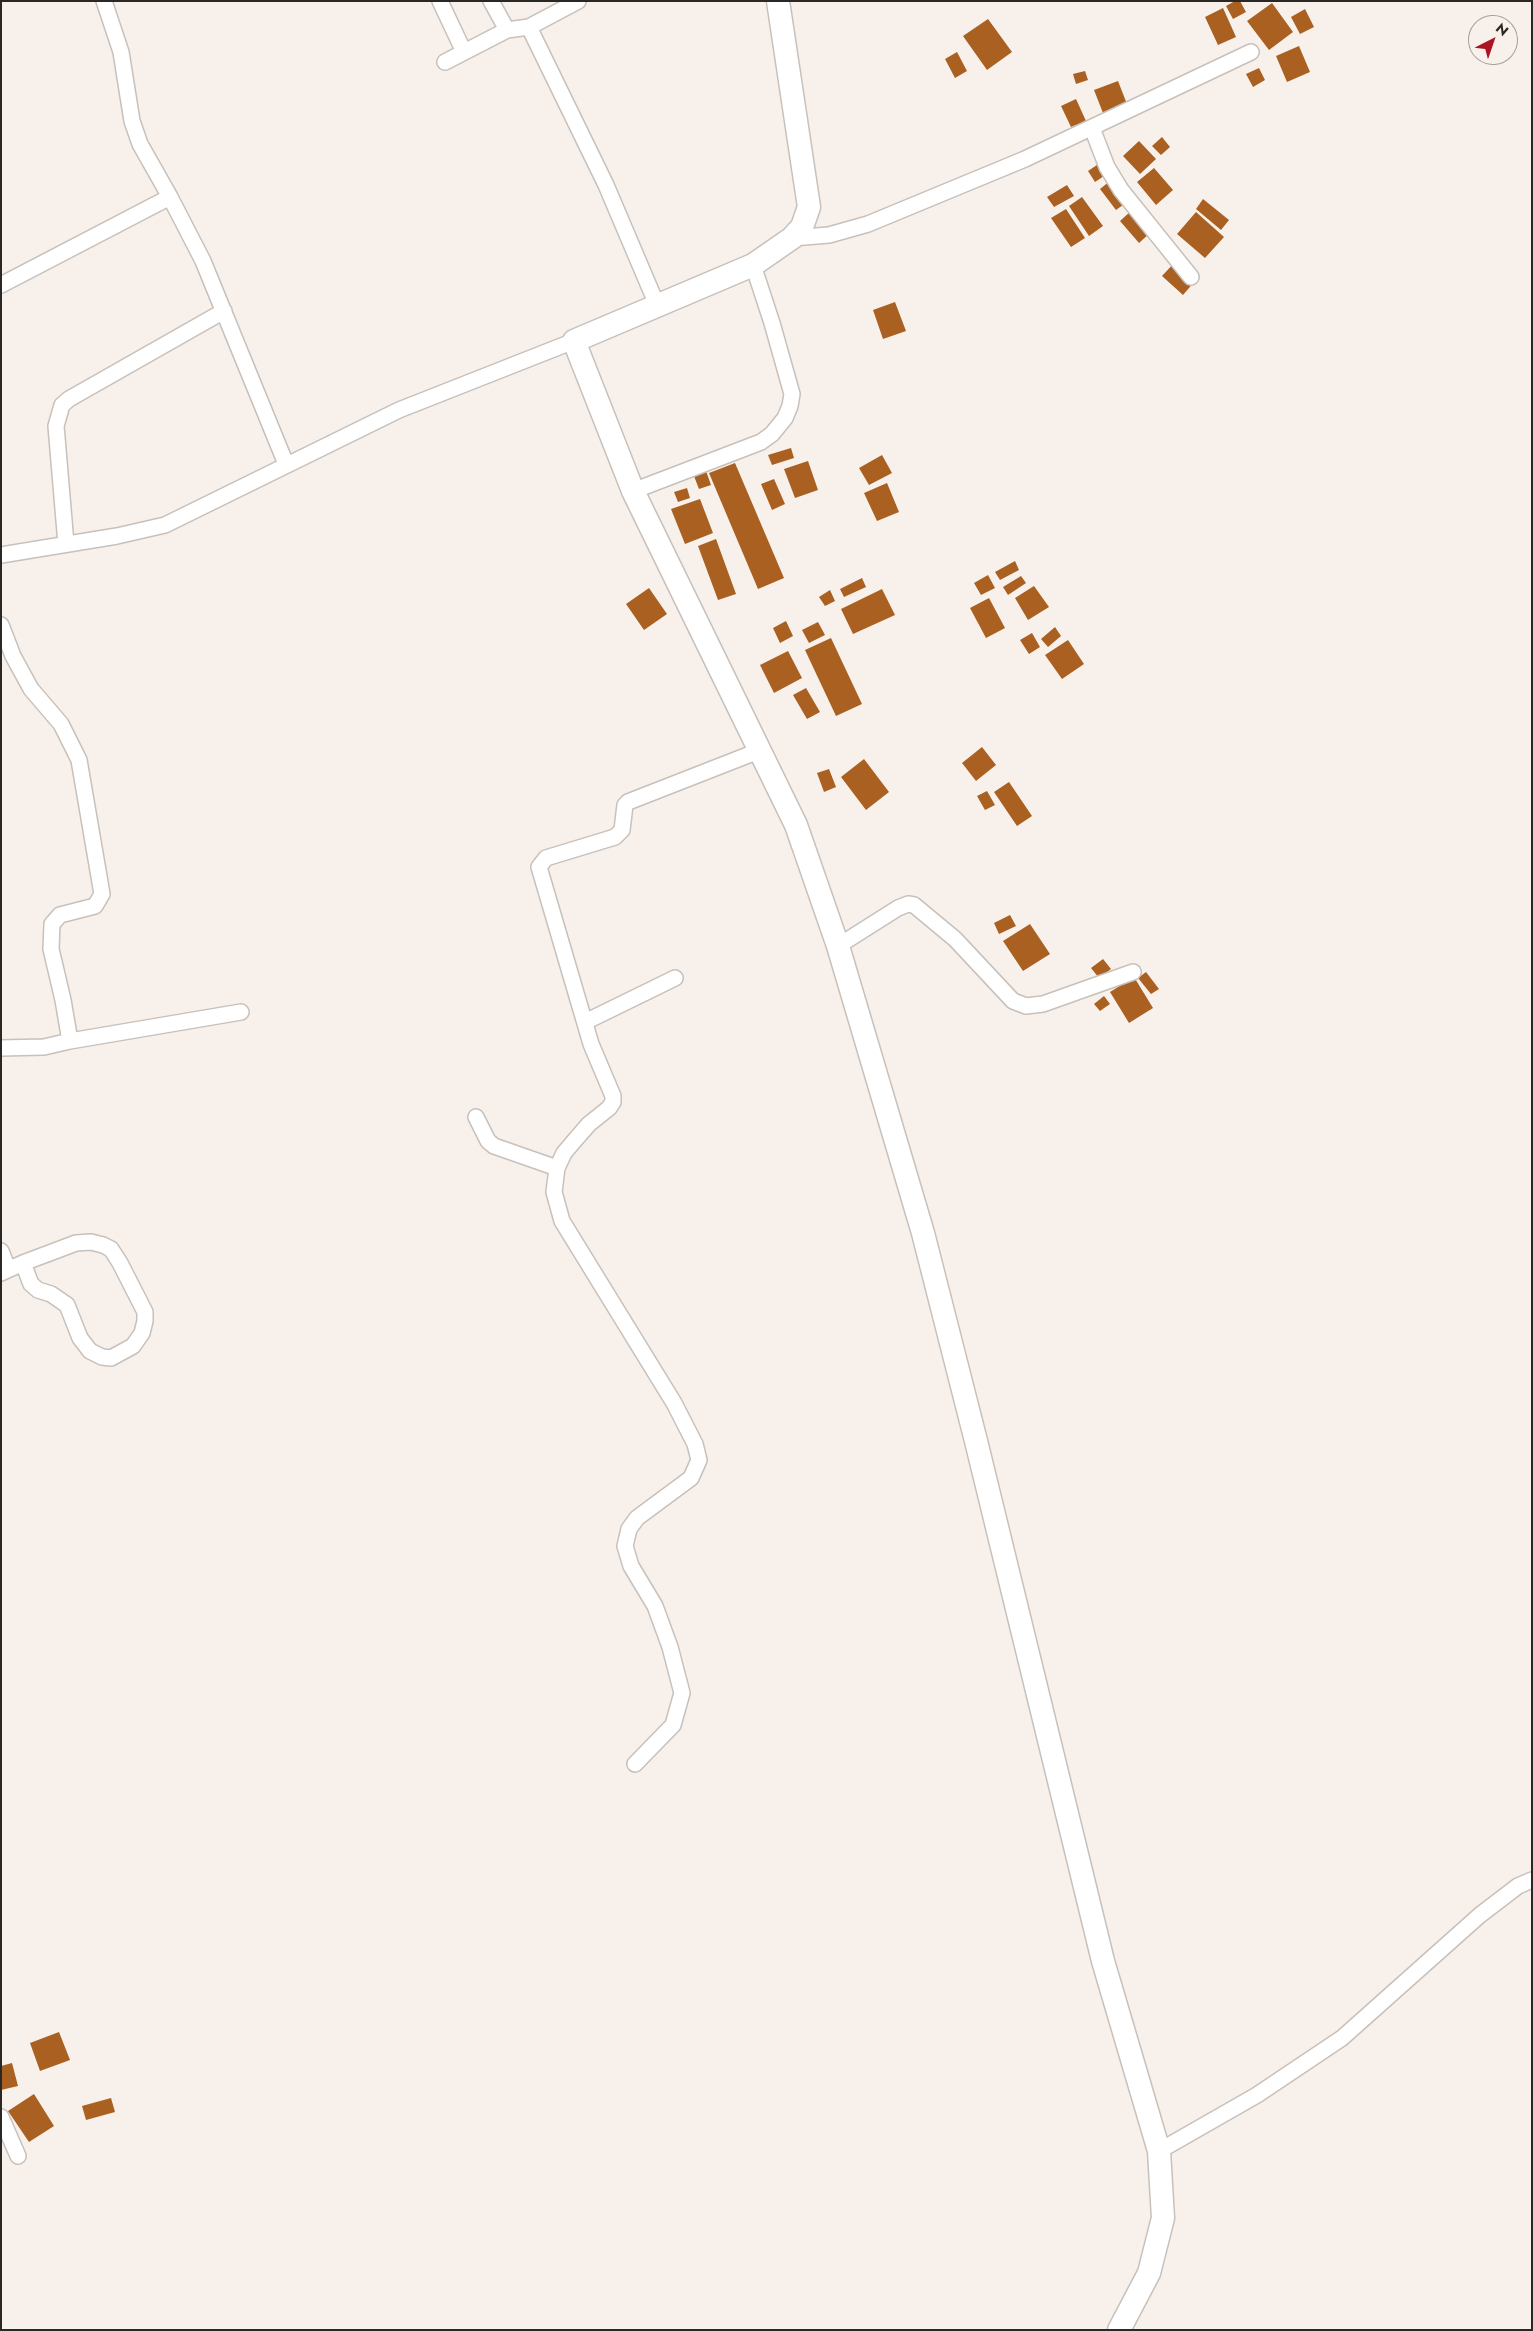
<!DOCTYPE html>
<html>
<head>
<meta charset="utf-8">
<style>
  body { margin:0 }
  #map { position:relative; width:1533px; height:2331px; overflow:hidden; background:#f7f0eb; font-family:Jost,sans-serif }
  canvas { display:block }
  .frame { position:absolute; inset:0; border:2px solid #2a2725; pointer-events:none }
  .north { position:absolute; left:1468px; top:15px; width:50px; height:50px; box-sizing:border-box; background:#f7f0eb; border:1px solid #a5a09c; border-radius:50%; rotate:41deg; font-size:14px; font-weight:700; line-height:20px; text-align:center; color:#2a2725 }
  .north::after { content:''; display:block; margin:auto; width:18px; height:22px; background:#aa1521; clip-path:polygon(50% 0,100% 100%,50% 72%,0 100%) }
</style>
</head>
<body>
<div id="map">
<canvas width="1533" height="2331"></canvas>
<div class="frame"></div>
<div class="north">N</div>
</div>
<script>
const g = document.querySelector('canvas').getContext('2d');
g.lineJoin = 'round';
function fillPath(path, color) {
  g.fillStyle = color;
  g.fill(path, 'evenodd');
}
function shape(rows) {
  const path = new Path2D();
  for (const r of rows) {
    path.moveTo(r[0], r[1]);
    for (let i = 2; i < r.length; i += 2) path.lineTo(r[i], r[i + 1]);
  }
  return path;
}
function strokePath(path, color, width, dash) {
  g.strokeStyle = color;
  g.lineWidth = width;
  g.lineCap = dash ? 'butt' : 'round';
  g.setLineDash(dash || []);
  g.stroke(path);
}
fillPath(shape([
  [1235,1,1240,1,1246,12,1233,19,1226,6],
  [1272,3,1293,32,1269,50,1247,21],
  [1223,8,1236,37,1218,45,1205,17],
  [1305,9,1314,27,1300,34,1291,17],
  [988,19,1012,52,987,70,963,36],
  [1299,46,1310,72,1287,82,1276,56],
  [957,52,967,71,955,78,945,59],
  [1259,68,1265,80,1253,87,1246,74],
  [1085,71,1088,80,1076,84,1073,74],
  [1118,81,1127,104,1103,113,1094,90],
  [1076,99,1086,121,1071,127,1061,106],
  [1162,137,1170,147,1161,155,1152,146],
  [1139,141,1156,159,1140,174,1123,156],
  [1100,163,1107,174,1095,182,1088,171],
  [1154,168,1173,190,1156,205,1137,182],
  [1110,181,1127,202,1116,210,1100,189],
  [1067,185,1074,196,1054,207,1047,197],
  [1082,197,1103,226,1089,236,1069,206],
  [1203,199,1229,220,1221,230,1196,209],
  [1066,209,1085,238,1071,247,1051,218],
  [1131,211,1150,233,1139,243,1120,221],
  [1196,212,1224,237,1205,258,1177,234],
  [1175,262,1195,281,1183,295,1162,276],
  [895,302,906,331,883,339,873,310],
  [791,448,794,458,772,465,768,455],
  [882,455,892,473,869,485,859,468],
  [808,461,818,490,795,498,784,469],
  [735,463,784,578,758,589,709,473],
  [706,471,711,485,699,489,694,476],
  [774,479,785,504,772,510,761,484],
  [887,483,899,512,877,521,864,493],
  [687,488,690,498,678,502,674,492],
  [700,499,713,533,685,544,671,509],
  [716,539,736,594,718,600,698,546],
  [1015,561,1019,570,1000,580,995,572],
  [988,575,995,588,981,595,974,583],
  [1021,576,1026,583,1008,595,1003,587],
  [862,578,866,587,844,597,840,589],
  [1034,586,1049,607,1028,620,1015,598],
  [649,588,667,614,644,630,626,604],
  [882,589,895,615,853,634,841,609],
  [830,590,835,601,825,606,819,597],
  [989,598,1005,628,986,638,970,608],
  [786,621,793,636,780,643,773,628],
  [818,622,825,635,809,643,802,630],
  [1055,627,1061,636,1048,647,1041,639],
  [1032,633,1040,647,1029,654,1020,640],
  [831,638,862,704,836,716,805,650],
  [1068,640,1084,664,1062,679,1045,655],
  [788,651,802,678,774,693,760,665],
  [806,688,820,712,807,719,793,695],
  [982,747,996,765,976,781,962,763],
  [864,759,889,792,866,810,841,777],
  [829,769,836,787,824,792,817,773],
  [1009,782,1032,816,1017,826,994,792],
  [987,791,995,805,985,810,977,796],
  [1010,915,1016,926,999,934,994,923],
  [1030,924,1050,954,1023,971,1003,941],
  [1103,959,1111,969,1099,978,1091,968],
  [1146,972,1159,989,1151,994,1138,978],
  [1134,977,1153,1008,1129,1023,1110,992],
  [1104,996,1110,1004,1100,1011,1094,1004],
  [59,2032,70,2060,40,2071,30,2043],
  [12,2063,18,2086,1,2090,1,2066],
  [34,2094,54,2126,29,2142,8,2111],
  [111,2098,115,2112,86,2120,82,2106]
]), '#a96020');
const street = shape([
  [104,1,121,52,132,121,140,144,170,197,203,261,286,464],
  [440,1,464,52],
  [491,1,507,30],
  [529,27,606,185,657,305],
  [445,62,507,30,529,27,578,1],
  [1092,128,1107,167,1121,190,1191,277],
  [792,238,829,235,868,224,1025,159,1251,52],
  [1,285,170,197],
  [633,491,761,442,772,434,785,418,790,406,792,394,772,323,753,265],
  [66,544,56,426,62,405,69,399,224,311],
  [1,555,117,536,165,525,399,410,574,341],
  [1,625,13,656,31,689,61,724,79,760,102,894,95,906,60,915,52,924,51,949,63,1000,70,1041,44,1047,1,1048],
  [838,946,898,908,908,904,914,905,955,939,1013,1001,1026,1006,1043,1004,1133,972],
  [585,1022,675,978],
  [70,1041,241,1012],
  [476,1117,488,1141,494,1146,557,1168],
  [1,1251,8,1269],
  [1,1273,23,1263,76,1243,91,1242,103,1245,111,1249,120,1263,145,1312,145,1321,142,1333,133,1346,111,1358,102,1357,90,1351,80,1338,67,1305,51,1294,38,1290,31,1284,23,1263],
  [635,1764,673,1725,682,1693,670,1647,655,1606,631,1566,625,1546,629,1529,637,1518,691,1478,699,1460,695,1444,674,1403,562,1221,554,1192,557,1168,564,1153,575,1140,589,1124,609,1108,613,1102,613,1096,591,1044,539,867,546,858,615,837,622,830,625,805,628,802,761,750],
  [1,2117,18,2156],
  [1159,2151,1257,2095,1342,2038,1480,1915,1518,1886,1532,1880]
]);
const secondary = shape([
  [778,1,809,207,802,227,792,238,753,265,574,341,633,491,796,825,838,946,923,1233,976,1441,1103,1961,1159,2151,1163,2218,1149,2273,1119,2330]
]);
strokePath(street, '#c7c0bb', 18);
strokePath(secondary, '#c7c0bb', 25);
strokePath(street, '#fff', 15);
strokePath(secondary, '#fff', 22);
</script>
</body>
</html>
